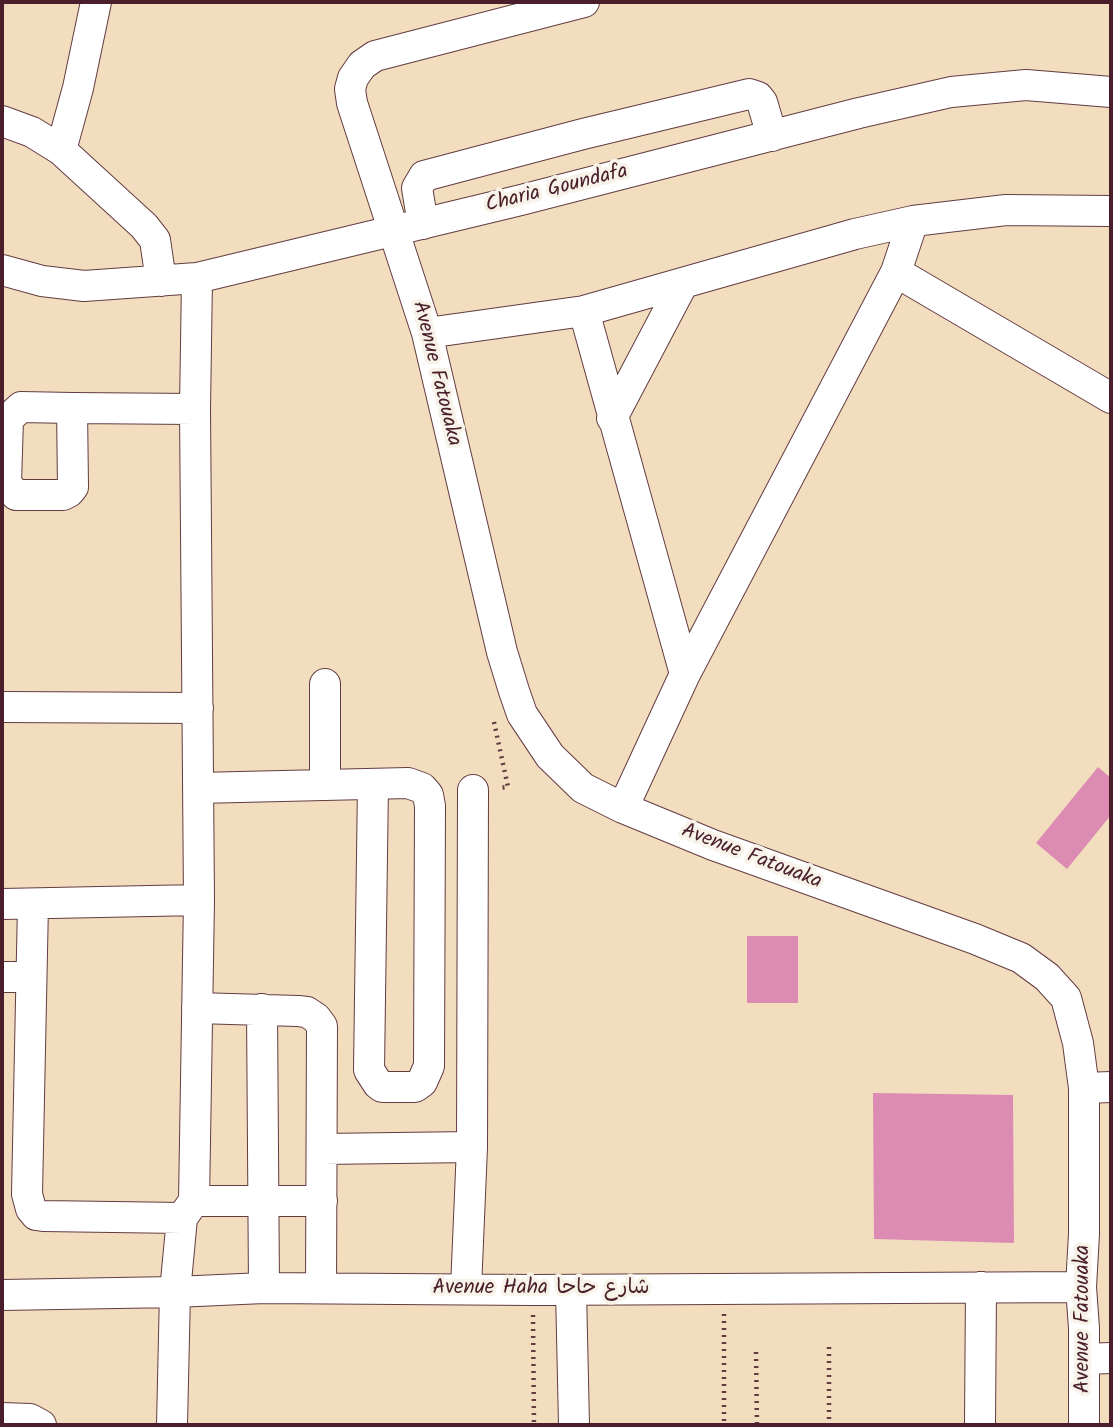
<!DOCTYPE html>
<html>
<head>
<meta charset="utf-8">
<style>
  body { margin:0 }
  #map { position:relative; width:1113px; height:1427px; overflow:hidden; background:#f2ddbf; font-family:Kalam,sans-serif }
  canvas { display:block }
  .frame { position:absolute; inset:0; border:4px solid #4a1f2b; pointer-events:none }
</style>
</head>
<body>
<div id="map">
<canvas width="1113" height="1427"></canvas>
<div class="frame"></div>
</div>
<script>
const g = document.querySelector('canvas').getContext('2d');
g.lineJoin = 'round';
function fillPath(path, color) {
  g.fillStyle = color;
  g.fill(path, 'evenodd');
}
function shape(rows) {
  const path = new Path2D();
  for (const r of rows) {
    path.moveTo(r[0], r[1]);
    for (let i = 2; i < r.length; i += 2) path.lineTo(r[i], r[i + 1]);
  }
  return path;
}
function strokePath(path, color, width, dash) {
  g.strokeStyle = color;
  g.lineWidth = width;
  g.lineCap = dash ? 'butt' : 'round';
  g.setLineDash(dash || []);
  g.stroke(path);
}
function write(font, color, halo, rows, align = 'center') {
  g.font = font + ' Kalam,"Playpen Sans Arabic",sans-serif';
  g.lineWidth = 7;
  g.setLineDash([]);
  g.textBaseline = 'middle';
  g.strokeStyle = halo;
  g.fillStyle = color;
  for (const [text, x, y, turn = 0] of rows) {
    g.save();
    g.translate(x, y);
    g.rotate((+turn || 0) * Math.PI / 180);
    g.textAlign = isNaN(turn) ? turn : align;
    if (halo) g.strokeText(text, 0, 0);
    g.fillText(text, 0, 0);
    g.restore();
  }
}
fillPath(shape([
  [1098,767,1111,778,1111,815,1067,869,1036,843],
  [747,936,798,936,798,1003,747,1003],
  [873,1093,1013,1095,1014,1243,874,1239]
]), '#dc8bb2');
const minor = shape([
  [584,2,375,56,362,65,353,78,350,89,352,103,427,333,502,652,514,691,522,714,550,756,583,788,623,808,713,845,975,939,1021,958,1047,977,1066,998,1078,1043,1084,1088,1084,1234,1081,1287,1084,1328,1084,1425],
  [2,121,32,132,61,150,144,226,155,240,161,281],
  [61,150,78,88,96,2],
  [423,224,417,188,424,176,583,134,749,94,758,97,762,102,772,136],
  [2,270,42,281,84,286,197,278,521,200,859,113,951,92,1026,85,1111,92],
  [896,272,1111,398],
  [584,311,685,674],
  [427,333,584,311,855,234,913,221,1006,210,1111,211],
  [72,408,73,487,69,492,63,495,16,495,6,483,8,419,21,407,72,408,195,409],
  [612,418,682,285],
  [325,684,325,785],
  [2,707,198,708],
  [198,788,408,783,422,788,428,795,430,806,429,1066,422,1082,415,1087,382,1087,378,1084,369,1070,373,784],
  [623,808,685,674,896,272,913,221],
  [2,904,199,900],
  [33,904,27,1194,31,1209,36,1215,43,1216,182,1218],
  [2,977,31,977],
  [197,1008,298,1011,307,1012,316,1018,322,1026,321,1288],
  [262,1009,264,1288],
  [1084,1088,1111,1087],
  [322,1149,472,1147],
  [194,1201,322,1201],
  [466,1289,472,1147,473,790],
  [571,1290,574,1425],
  [2,1295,175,1292,264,1288,533,1290,1081,1287],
  [1084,1359,1111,1358],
  [2,1418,30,1419,41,1425],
  [172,1425,175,1292,182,1218,194,1201,199,900,195,409,197,278],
  [980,1425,981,1287]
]);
strokePath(minor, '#633c41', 32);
strokePath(shape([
  [494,722,508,787,499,788],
  [724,1314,724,1425],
  [533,1315,534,1425],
  [829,1347,829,1425],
  [756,1352,757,1425]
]), '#633c41', 4.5, [2, 5]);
strokePath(minor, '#fff', 30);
write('21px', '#4a1f2b', '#f7f3e8', [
  ["Charia Goundafa",557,190,-14],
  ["Avenue Fatouaka",435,374,76],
  ["Avenue Fatouaka",751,858,21],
  ["Avenue Haha شارع حاحا",541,1289],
  ["Avenue Fatouaka",1084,1319,-90]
]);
</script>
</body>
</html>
